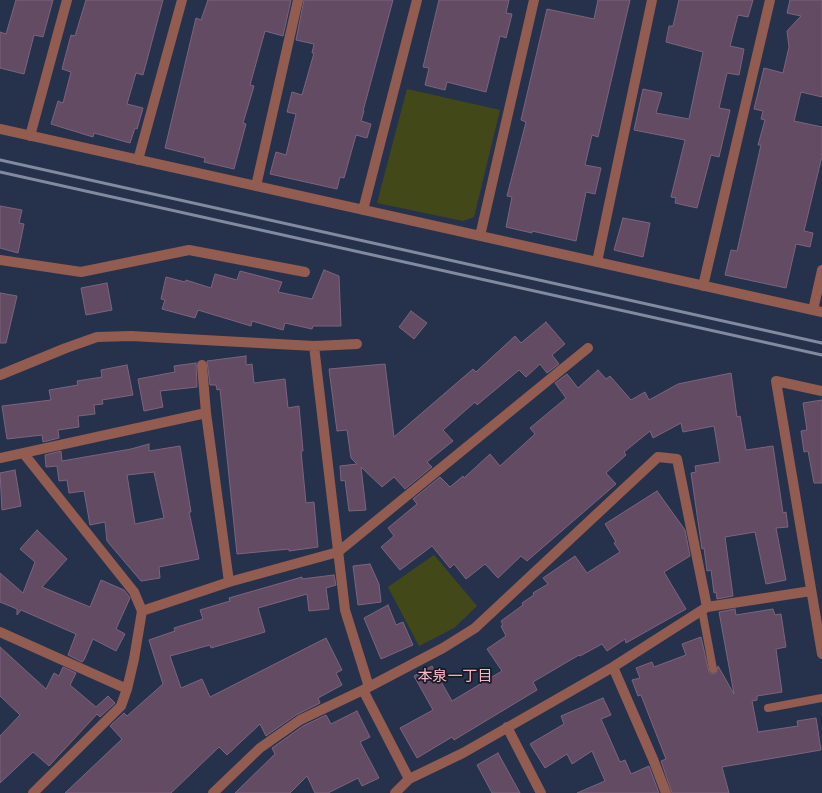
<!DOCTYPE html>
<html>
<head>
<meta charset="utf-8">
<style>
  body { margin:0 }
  canvas { display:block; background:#26324c }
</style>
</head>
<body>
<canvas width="822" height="793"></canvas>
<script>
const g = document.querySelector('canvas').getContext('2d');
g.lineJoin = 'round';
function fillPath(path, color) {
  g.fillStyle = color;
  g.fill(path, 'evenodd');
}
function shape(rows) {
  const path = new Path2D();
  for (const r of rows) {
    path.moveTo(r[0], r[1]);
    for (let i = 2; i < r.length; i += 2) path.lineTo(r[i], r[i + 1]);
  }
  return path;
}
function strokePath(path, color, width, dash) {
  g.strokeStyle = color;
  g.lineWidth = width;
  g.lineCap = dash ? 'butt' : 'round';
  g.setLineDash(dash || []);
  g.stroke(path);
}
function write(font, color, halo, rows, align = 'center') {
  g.font = font + ' Overpass,"Noto Sans JP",sans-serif';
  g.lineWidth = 3.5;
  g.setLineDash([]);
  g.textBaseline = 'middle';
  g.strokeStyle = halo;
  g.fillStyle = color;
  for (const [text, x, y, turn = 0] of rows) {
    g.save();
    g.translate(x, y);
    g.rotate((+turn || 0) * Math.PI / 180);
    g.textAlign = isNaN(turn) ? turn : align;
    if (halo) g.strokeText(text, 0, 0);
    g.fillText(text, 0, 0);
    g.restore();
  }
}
fillPath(shape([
  [407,89,500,110,474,217,463,221,377,203],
  [434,555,477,606,454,628,419,646,388,587]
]), '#434818');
const building = shape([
  [16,0,53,0,43,37,34,35,24,74,0,68,0,32,6,34,16,0],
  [86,0,163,0,143,75,136,73,127,104,143,108,137,129,135,128,130,143,94,133,93,137,51,124,58,101,63,103,71,72,62,69,71,35,75,36,86,0],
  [208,0,291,0,283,36,265,31,250,85,254,86,243,123,246,124,234,169,204,162,205,158,165,148,196,18,201,20,208,0],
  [304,0,393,0,363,111,364,111,361,121,371,124,367,138,356,135,344,178,340,177,337,189,270,174,276,152,286,155,296,114,287,112,292,92,302,95,314,53,312,53,314,44,296,40,304,0],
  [439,0,509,0,506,13,512,14,506,38,500,36,486,92,447,82,445,90,425,85,429,68,423,67,439,0],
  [598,0,630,0,598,137,592,135,585,165,601,168,595,194,586,192,576,241,532,231,532,233,506,227,512,197,507,196,526,122,521,120,547,9,594,19,598,0],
  [679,0,753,0,748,17,738,15,730,46,744,49,739,75,727,73,719,108,730,110,719,157,711,155,697,208,675,203,676,198,671,197,685,140,634,130,643,89,662,93,656,113,689,119,703,52,666,42,669,26,673,26,679,0],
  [790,0,822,0,822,97,801,92,794,121,822,127,822,156,804,231,813,233,810,247,796,244,786,288,725,275,731,250,737,251,761,145,758,145,765,120,761,119,763,111,754,109,764,68,783,73,789,47,787,31,801,16,787,13,790,0],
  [0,206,22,210,19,223,24,224,18,253,0,248,0,206],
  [623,218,650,223,643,257,614,250,623,218],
  [324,270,339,276,341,326,313,326,312,329,285,323,283,330,252,321,251,326,198,310,195,318,162,309,165,300,161,299,166,277,185,282,186,280,211,288,215,274,237,280,240,271,282,282,278,292,312,299,324,270],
  [107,283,112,310,86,315,81,288,107,283],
  [0,293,17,296,6,343,0,343,0,293],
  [411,311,427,323,414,339,399,327,411,311],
  [546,322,565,344,552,355,559,364,547,373,540,364,526,377,519,370,477,405,475,402,443,430,453,441,427,462,432,467,405,489,394,477,382,487,361,467,366,510,349,511,345,480,341,481,340,466,357,464,351,458,347,430,337,431,329,369,385,364,394,437,473,369,476,372,515,336,521,343,546,322],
  [246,356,246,365,252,364,254,383,285,379,288,408,299,406,303,451,301,451,306,503,314,502,318,547,289,551,289,549,237,554,220,389,217,390,216,385,210,385,207,361,246,356],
  [196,363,197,387,160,391,163,407,144,411,138,379,175,372,174,366,196,363],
  [127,365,133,395,102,400,103,404,94,405,95,414,78,416,79,427,58,430,59,438,43,442,42,435,7,439,2,406,51,400,49,390,78,385,77,381,102,377,101,370,127,365],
  [598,370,606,379,610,376,631,400,645,392,649,400,678,384,731,373,737,417,740,416,746,450,773,446,783,513,786,512,788,527,776,528,786,580,766,584,755,532,725,537,733,596,717,599,716,592,714,593,711,570,707,571,704,548,702,549,691,473,696,472,695,466,720,462,714,426,683,432,681,423,653,438,650,431,624,452,626,455,606,473,616,484,527,561,521,556,498,578,485,564,466,579,454,564,450,568,432,546,400,570,381,547,394,536,388,528,417,504,413,499,440,477,450,487,463,476,464,478,490,454,500,466,535,434,530,428,566,398,555,383,567,374,578,388,598,370],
  [822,400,822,483,814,483,808,451,804,452,801,431,807,430,803,403,822,400],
  [149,444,149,451,180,446,191,512,189,512,199,559,159,567,160,578,141,581,107,541,105,522,90,525,84,491,69,493,67,480,59,481,57,466,46,467,45,455,61,451,62,461,131,449,149,444],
  [154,472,164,518,135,524,127,475,154,472],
  [15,470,21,506,2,510,0,473,15,470],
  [657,491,685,530,690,556,664,572,686,609,626,643,625,639,607,651,602,644,580,656,579,655,533,682,537,690,454,740,452,737,417,758,400,728,433,710,414,676,432,666,452,701,502,671,487,649,506,636,501,626,503,625,501,621,523,605,522,603,534,595,533,593,548,584,543,578,575,556,587,573,620,552,614,543,616,542,605,524,657,491],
  [37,530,67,559,42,587,90,607,101,580,124,590,128,595,130,598,116,629,125,634,116,651,93,639,84,660,82,662,68,655,76,634,21,610,17,615,17,609,0,602,0,573,23,593,35,562,20,549,37,530],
  [370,564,379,584,381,602,358,605,353,566,370,564],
  [334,575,336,585,326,588,329,609,309,611,307,594,258,608,265,632,211,648,210,645,170,656,181,688,202,679,210,697,326,638,342,670,336,673,342,685,318,698,320,703,296,715,266,736,260,724,227,755,219,747,171,793,65,793,122,739,110,726,124,713,127,716,163,684,149,640,175,631,174,628,203,619,200,610,230,601,229,598,302,577,302,579,334,575],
  [388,605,396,625,403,622,413,645,381,659,364,618,388,605],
  [735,609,736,615,773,609,775,615,781,614,786,647,776,649,782,692,757,696,757,700,752,701,758,732,798,726,797,721,816,718,821,750,722,767,729,793,672,793,661,761,666,759,641,695,638,696,632,680,640,678,636,668,652,662,654,667,686,655,682,644,701,637,709,672,712,674,716,673,718,666,734,694,719,612,735,609],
  [0,647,46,689,54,673,59,676,63,667,76,673,70,685,96,707,108,696,115,703,100,717,97,714,49,766,33,752,0,783,0,736,20,715,0,696,0,647],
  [603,698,611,715,601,719,620,762,625,760,631,774,649,766,659,793,577,793,605,781,592,751,572,764,567,754,545,768,530,744,564,724,561,716,603,698],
  [357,711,370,737,360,742,379,778,362,786,358,778,328,793,315,793,307,776,290,793,235,793,275,754,272,748,303,726,326,715,331,724,357,711],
  [498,753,520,793,492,793,477,765,498,753]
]);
fillPath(building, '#634b63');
strokePath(building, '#7d637c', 1);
strokePath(shape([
  [702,610,713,669],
  [768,708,822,698]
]), '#925c50', 8);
strokePath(shape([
  [0,129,822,312],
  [30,136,67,0],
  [138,160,182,0],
  [256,186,298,0],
  [363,210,417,0],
  [480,236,534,0],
  [0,260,81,272,189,250,305,272],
  [597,262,652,0],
  [703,286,770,0],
  [813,310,822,270],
  [314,346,345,610,369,687],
  [202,365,206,413,229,582],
  [0,375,66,348,97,337,131,336,314,346,357,344],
  [822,391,776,381,822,654],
  [24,454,134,592,142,611],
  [0,458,206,413],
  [0,632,127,689],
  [613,667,653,759,666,793],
  [363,690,409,779],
  [507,727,541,793],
  [33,793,121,706,127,689,134,659,142,611,229,582,338,552,588,348],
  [213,793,260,748,300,720,363,690,443,648,475,628,658,457,677,459,707,607],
  [395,793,409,779,463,753,613,667,707,607,811,591]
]), '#925c50', 10);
strokePath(shape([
  [0,160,822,343],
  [0,172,822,355]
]), '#818a9e', 3);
write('15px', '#fcb8c2', '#151a26', [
  ["本泉一丁目",455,678]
]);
</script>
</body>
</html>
